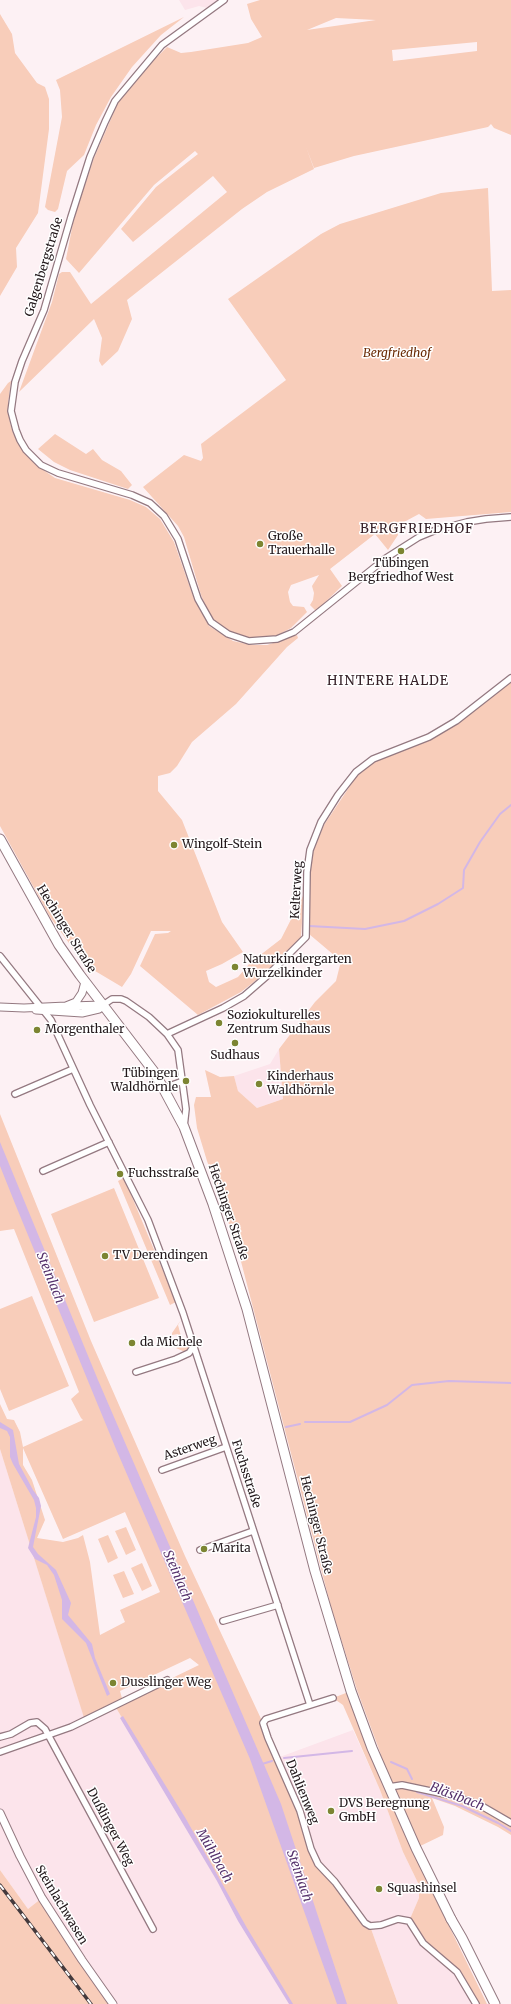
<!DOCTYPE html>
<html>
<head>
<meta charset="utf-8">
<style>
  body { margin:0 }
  canvas { display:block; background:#fdf1f4 }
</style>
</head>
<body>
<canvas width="511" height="2004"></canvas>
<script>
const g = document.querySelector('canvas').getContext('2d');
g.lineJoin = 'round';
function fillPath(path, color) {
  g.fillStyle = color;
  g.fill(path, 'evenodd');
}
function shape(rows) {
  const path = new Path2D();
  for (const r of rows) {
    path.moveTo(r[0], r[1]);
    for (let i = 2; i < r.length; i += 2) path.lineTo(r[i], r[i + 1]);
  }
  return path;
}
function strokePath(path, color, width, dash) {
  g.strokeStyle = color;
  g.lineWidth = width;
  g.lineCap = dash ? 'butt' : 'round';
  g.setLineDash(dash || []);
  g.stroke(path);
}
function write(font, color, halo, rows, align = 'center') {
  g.font = font + ' Merriweather,serif';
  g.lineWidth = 3;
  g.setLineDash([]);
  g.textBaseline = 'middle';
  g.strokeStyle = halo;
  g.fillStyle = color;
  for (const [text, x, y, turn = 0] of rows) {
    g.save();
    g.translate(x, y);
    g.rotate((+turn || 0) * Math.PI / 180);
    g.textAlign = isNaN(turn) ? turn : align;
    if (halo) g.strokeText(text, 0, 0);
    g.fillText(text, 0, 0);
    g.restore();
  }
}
fillPath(shape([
  [179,0,224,0,211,9,199,6,185,10],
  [279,1049,283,1099,257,1108,238,1091,234,1076,270,1064],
  [0,1449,85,1720,115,1706,290,2004,113,2004,42,1898,28,1909,0,1870],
  [353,1730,380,1790,403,1852,419,1885,419,1898,409,1921,447,1961,476,2004,398,2004,370,1926,318,1864,277,1758]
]), '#fce4eb');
fillPath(shape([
  [260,0,511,0,511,135,494,128,491,124,488,127,354,156,314,168,306,147,314,169,267,192,242,209,127,300,132,319,118,351,102,366,99,361,102,338,94,319,19,392,52,302,59,274,62,272,70,272,91,304,227,192,213,176,133,242,121,229,156,187,198,154,195,151,154,185,79,273,66,259,74,218,94,158,118,103,155,59,167,47,181,53,191,52,248,43,262,37,251,19,247,4],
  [336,18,376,20,307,30],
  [477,42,477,51,393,61,392,50],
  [0,14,12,34,15,53,37,83,45,87,49,99,49,129,38,213,16,248,17,267,0,296],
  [184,17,161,35,132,67,111,97,96,125,84,155,67,171,58,209,55,212,48,210,45,207,62,117,60,90,56,80],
  [488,188,492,291,511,290,511,512,426,519,419,514,404,522,397,528,398,535,388,550,375,534,330,569,342,586,316,611,310,605,313,600,314,593,312,586,319,575,291,585,288,592,290,602,293,606,304,607,307,612,291,628,278,635,264,638,248,638,235,635,222,627,213,619,208,611,201,595,184,537,178,526,143,487,184,455,201,461,203,458,201,444,286,380,228,299,321,234,340,224,441,193],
  [11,381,8,403,10,423,13,433,24,452,39,467,55,478,130,500,146,507,160,519,174,542,194,599,209,626,233,641,251,645,267,645,297,635,298,638,287,647,236,704,192,742,177,766,170,773,158,776,158,791,182,820,222,922,243,952,222,964,206,971,209,982,216,987,238,977,250,963,281,939,304,894,301,937,264,974,241,992,198,1015,140,966,155,934,168,933,171,931,151,931,131,974,122,987,85,965,50,917,0,826,0,394,8,383],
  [55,434,86,454,93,449,102,460,121,471,132,485,128,489,70,470,54,462,38,449],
  [511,682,511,1835,498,1827,455,1806,432,1798,444,1827,443,1835,412,1850,487,2004,476,2004,457,1972,429,1948,409,1921,419,1898,419,1885,403,1852,380,1790,343,1705,333,1698,351,1691,388,1783,380,1752,357,1690,331,1607,238,1250,207,1161,197,1128,194,1105,196,1097,211,1097,205,1070,220,1077,234,1076,238,1091,257,1108,283,1099,279,1049,315,1002,336,981,341,961,309,934,310,872,313,852,324,825,358,774,375,761,431,739,458,722],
  [0,1114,91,1341,185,1556,263,1723,318,1864,370,1926,398,2004,290,2004,115,1706,85,1721,0,1449,0,1404,7,1419,14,1420,20,1432,23,1447,83,1420,81,1418,71,1399,79,1392,14,1229,0,1231],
  [23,1448,63,1539,125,1512,160,1592,120,1610,125,1622,100,1635,90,1562,83,1535,78,1538,63,1542,37,1538,45,1520,32,1480,23,1465],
  [190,1658,199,1665,123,1702,120,1691],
  [124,1178,176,1302,170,1305,118,1181],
  [114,1188,159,1298,94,1322,51,1214],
  [32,1296,69,1386,9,1411,0,1389,0,1309],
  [181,1320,178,1325,183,1344,187,1341,190,1346,185,1352,176,1348,182,1346,178,1334,172,1335,172,1333],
  [126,1527,136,1550,126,1555,115,1531],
  [108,1535,118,1558,108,1563,98,1539],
  [142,1563,152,1586,142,1591,131,1568],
  [124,1571,134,1594,123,1598,113,1575],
  [0,1870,28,1909,42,1898,113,2004,0,2004]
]), '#f8cdba');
fillPath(shape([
  [0,1142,98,1380,281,1804,347,2004,337,2004,250,1759,116,1449,16,1206,0,1166],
  [0,1422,13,1430,19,1464,33,1490,39,1498,41,1506,33,1547,38,1554,56,1570,71,1603,68,1615,92,1644,95,1658,110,1694,107,1696,86,1643,62,1619,62,1600,54,1575,47,1565,35,1559,28,1548,36,1517,36,1508,34,1500,13,1464,10,1457,10,1437,7,1431,0,1428],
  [123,1716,186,1819,247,1928,293,2004,289,2004,238,1921,217,1881,120,1718]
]), '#d3b7e6');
strokePath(shape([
  [309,926,365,929,404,921,438,904,463,888,464,870,480,842,500,814,511,805],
  [305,1422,350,1422,387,1405,412,1385,449,1381,511,1383],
  [286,1427,300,1424],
  [284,1758,352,1751],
  [391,1762,407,1769,412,1779],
  [262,1764,272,1761],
  [417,1792,462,1806,498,1823,511,1831]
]), '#d3b7e6', 2);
const minor = shape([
  [224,0,162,45,115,101,105,122,90,157,71,217,44,310,22,361,15,382,11,411,16,430,20,440,26,450,41,465,58,473,132,495,150,503,164,516,178,539,198,599,211,622,228,634,249,641,277,639,294,632,386,558,419,537,436,530,467,522,486,519,511,517],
  [0,956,51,1020,90,1105,148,1220,183,1313,310,1705],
  [103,1005,112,999,121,999,126,1001,149,1017,167,1034,178,1050,186,1109,184,1127],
  [167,1034,223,1008,244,996,267,976,306,937,307,872,310,850,321,822,338,795,356,772,373,759,429,737,456,721,511,678],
  [164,1088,183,1081],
  [15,1094,73,1069],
  [43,1171,109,1142],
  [136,1372,176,1359,189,1353,194,1346],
  [162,1470,226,1447],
  [200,1550,253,1531],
  [223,1621,278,1605],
  [333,1698,266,1719,263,1723,268,1738,300,1811,311,1849,318,1864,335,1882,365,1923,370,1926,381,1925,398,1919,409,1921,423,1943,457,1972,476,2004],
  [0,1737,11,1734,30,1723,37,1722,45,1729,153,1929],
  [0,1752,71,1727,167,1680],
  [389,1787,402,1785,454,1796,480,1805,511,1823]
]);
const tertiary = shape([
  [70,1006,103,1005],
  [0,1007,24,1008,66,1006,76,1002,82,993,85,982],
  [36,1010,82,1013,99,1009,103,1005],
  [0,1813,20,1856,42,1898,82,1960,113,2004]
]);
const primary = shape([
  [0,839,59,945,80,975,155,1073,184,1127,213,1204,247,1309,315,1571,351,1691,372,1748,416,1848,451,1919]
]);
const trunk = shape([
  [451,1919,462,1938,495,2004]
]);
strokePath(minor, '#947981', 8);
strokePath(tertiary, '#947981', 9);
strokePath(primary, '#947981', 11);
strokePath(trunk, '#947981', 11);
strokePath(minor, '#fff', 5.5);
strokePath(tertiary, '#fff', 7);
strokePath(primary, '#fff', 9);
strokePath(trunk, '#fff', 9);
const rail = shape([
  [0,1885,91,2004]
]);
strokePath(rail, '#443a3d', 3.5);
strokePath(rail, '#fff', 2, [6]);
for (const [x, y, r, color] of [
  [260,544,4,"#7c8532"],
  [401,551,4,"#7c8532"],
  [174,845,4,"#7c8532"],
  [235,967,4,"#7c8532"],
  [219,1023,4,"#7c8532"],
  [37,1030,4,"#7c8532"],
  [235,1043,4,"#7c8532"],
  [186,1081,4,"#7c8532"],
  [259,1084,4,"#7c8532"],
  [120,1174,4,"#7c8532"],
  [105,1256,4,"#7c8532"],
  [132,1343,4,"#7c8532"],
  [204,1549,4,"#7c8532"],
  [113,1683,4,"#7c8532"],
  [331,1811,4,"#7c8532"],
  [379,1889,4,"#7c8532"]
]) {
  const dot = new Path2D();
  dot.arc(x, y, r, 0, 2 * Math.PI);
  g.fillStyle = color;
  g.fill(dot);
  strokePath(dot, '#fff', 1.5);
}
write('12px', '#21171a', '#fff', [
  ["Galgenbergstraße",44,267,-73],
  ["Kelterweg",297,890,-87],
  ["Hechinger Straße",66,929,58],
  ["Hechinger Straße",228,1212,71],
  ["Asterweg",190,1448,-19],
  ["Fuchsstraße",246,1474,72],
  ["Hechinger Straße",316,1525,76],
  ["Dahlienweg",302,1792,68],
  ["Dußlinger Weg",110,1827,62],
  ["Steinlachwasen",61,1905,59]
]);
write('italic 12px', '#6a2a04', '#fff', [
  ["Bergfriedhof",397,354]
]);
write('12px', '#21171a', '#fff', [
  ["Große",268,537],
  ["Trauerhalle",268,551],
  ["Tübingen",401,564,"center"],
  ["Bergfriedhof West",401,578,"center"],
  ["Wingolf-Stein",182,845],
  ["Naturkindergarten",243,960],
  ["Wurzelkinder",243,974],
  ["Soziokulturelles",227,1016],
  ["Zentrum Sudhaus",227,1030],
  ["Morgenthaler",45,1030],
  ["Sudhaus",235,1056,"center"],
  ["Tübingen",178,1074,"right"],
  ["Waldhörnle",178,1088,"right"],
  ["Kinderhaus",267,1077],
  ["Waldhörnle",267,1091],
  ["Fuchsstraße",128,1174],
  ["TV Derendingen",113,1256],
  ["da Michele",140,1343],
  ["Marita",212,1549],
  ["Dusslinger Weg",121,1683],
  ["DVS Beregnung",339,1804],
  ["GmbH",339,1818],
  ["Squashinsel",387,1889]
], 'left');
g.letterSpacing = '1px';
write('13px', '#372229', '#fff', [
  ["BERGFRIEDHOF",417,529],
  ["HINTERE HALDE",388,681]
]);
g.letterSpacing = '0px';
write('italic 13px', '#56326c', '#fff', [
  ["Steinlach",50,1278,68],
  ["Steinlach",177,1576,67],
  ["Bläsibach",457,1797,21],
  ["Mühlbach",214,1856,60],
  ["Steinlach",299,1876,71]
]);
</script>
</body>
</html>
